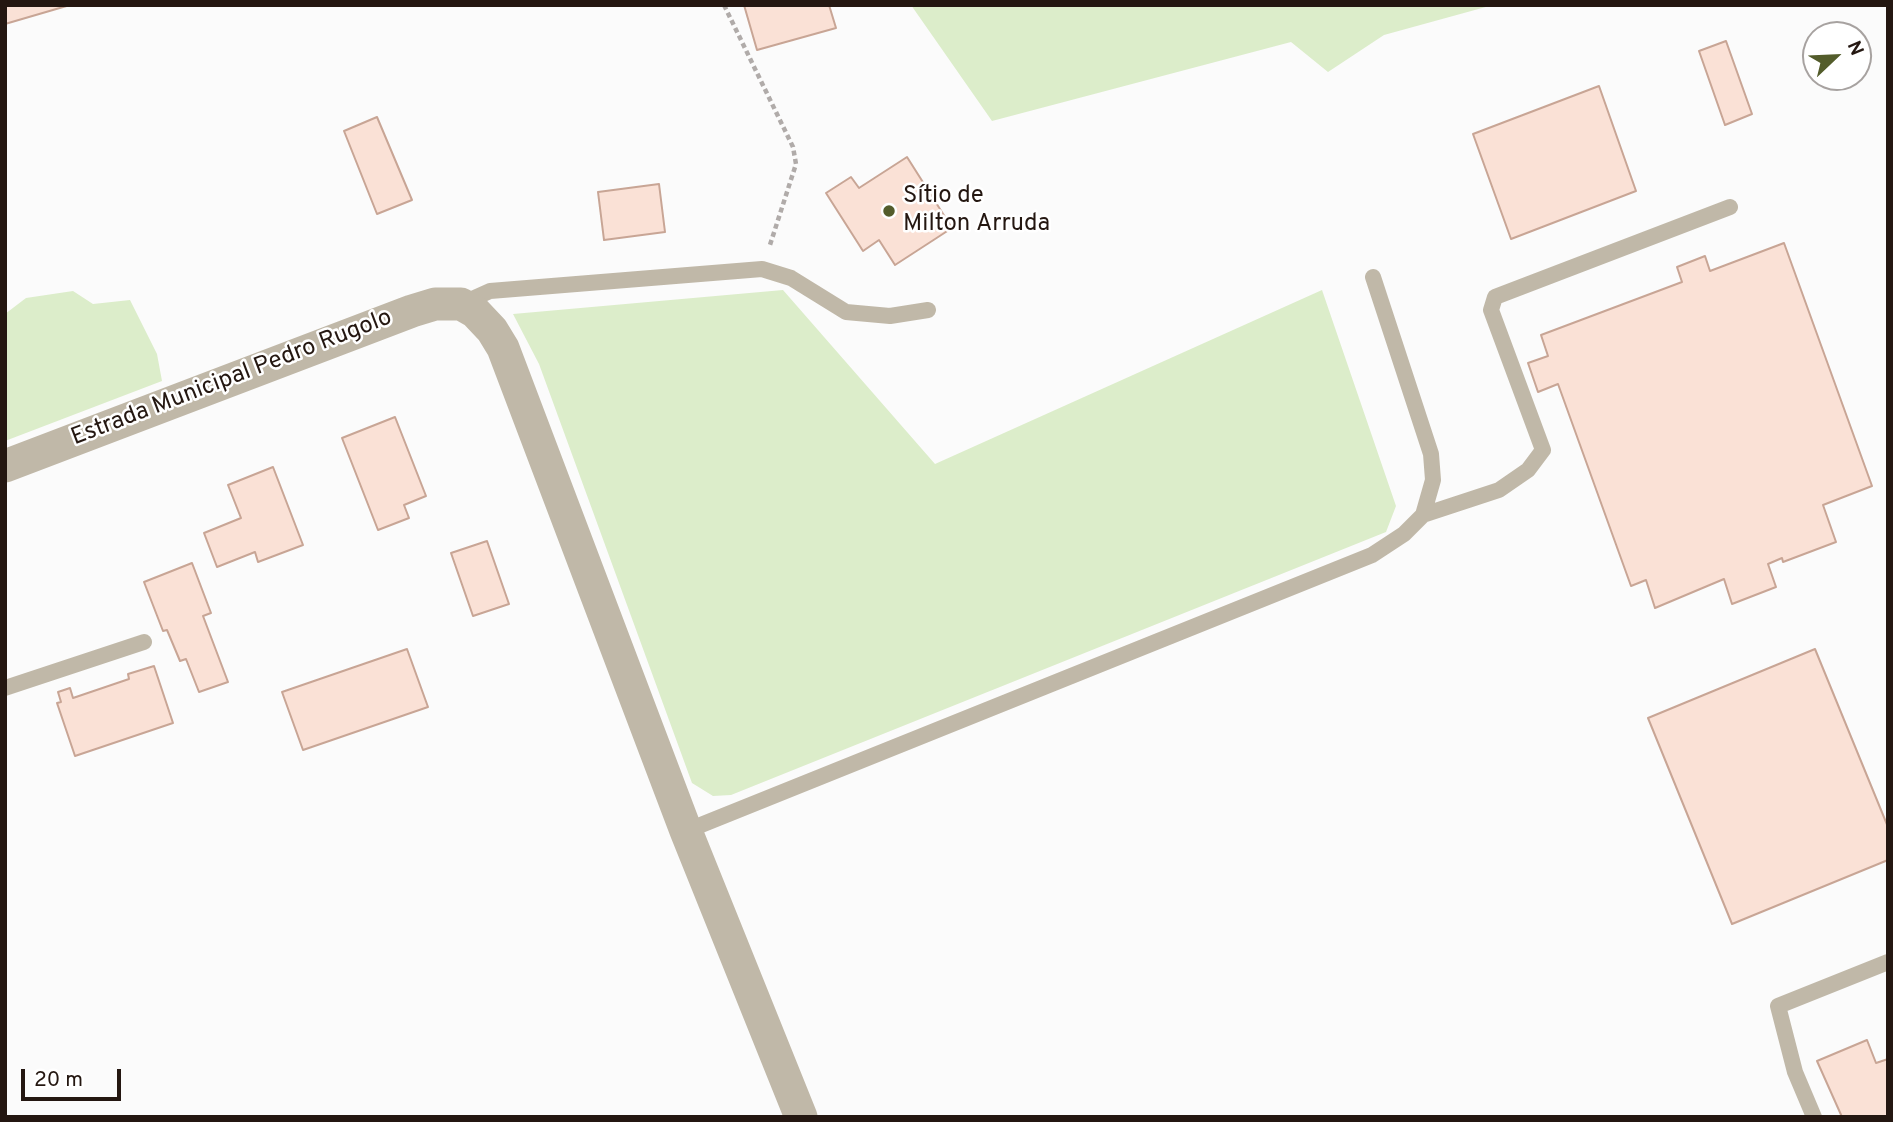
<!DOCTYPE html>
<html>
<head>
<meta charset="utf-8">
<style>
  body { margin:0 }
  #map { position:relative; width:1893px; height:1122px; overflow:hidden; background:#fbfbfb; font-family:Overpass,sans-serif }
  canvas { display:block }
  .frame { position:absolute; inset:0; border:7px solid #241711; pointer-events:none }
  .north { position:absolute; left:1802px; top:21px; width:70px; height:70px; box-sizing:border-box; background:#fff; border:2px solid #a7a2a0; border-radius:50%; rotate:67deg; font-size:19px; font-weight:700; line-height:28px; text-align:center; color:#241711 }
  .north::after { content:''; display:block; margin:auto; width:24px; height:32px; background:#535c2b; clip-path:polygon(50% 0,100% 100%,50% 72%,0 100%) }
  .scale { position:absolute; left:21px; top:1069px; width:100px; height:32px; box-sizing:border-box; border:4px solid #241711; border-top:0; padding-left:9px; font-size:21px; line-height:24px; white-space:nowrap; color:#241711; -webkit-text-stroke:5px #fff; paint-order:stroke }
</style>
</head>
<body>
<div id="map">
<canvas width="1893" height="1122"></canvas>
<div class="frame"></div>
<div class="north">N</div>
<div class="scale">20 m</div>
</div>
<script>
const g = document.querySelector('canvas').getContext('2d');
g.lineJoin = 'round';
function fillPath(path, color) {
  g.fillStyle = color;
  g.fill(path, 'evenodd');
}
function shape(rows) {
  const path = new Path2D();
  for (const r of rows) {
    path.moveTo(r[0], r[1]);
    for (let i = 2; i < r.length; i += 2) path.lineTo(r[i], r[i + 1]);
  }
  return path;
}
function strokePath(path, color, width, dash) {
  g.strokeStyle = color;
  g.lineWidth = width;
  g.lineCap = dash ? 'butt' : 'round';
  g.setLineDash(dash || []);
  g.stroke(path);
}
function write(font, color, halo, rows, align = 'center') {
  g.font = font + ' Overpass,sans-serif';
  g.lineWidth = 5;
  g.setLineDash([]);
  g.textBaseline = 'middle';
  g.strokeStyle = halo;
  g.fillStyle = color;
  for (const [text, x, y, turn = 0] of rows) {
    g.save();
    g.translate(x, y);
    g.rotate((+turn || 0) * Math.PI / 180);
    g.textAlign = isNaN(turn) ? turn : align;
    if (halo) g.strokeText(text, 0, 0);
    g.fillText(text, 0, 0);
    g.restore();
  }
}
fillPath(shape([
  [911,5,1493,5,1384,35,1328,72,1291,42,992,121],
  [783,290,935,464,1322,290,1396,506,1386,532,731,795,713,796,692,783,539,364,513,314],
  [73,291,93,304,130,300,157,354,162,381,5,441,5,314,26,298]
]), '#dcedca');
const building = shape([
  [5,5,70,5,5,24,5,5],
  [744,5,829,5,836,28,757,50,744,5],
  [1726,41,1752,114,1725,125,1699,51,1726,41],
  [1599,86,1636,191,1511,239,1473,134,1599,86],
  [377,117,412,200,377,214,344,131,377,117],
  [907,157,952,228,895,265,879,240,863,251,826,193,851,177,859,188,907,157],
  [659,184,665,232,604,240,598,192,659,184],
  [1784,243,1872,486,1823,505,1836,542,1783,562,1782,558,1768,564,1776,587,1732,604,1724,579,1655,608,1646,580,1631,586,1558,384,1538,392,1528,363,1548,356,1541,335,1682,282,1677,267,1705,256,1710,271,1784,243],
  [395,417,426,496,404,505,409,518,378,530,342,438,395,417],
  [273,467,303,545,258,562,255,552,217,567,204,533,241,518,228,485,273,467],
  [487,541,509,604,473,616,451,553,487,541],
  [192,563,211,613,203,616,228,682,199,692,186,659,180,661,167,630,163,631,144,582,192,563],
  [407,649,428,707,303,750,282,692,407,649],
  [1815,649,1888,827,1888,860,1732,924,1648,718,1815,649],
  [154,666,173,723,75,756,57,703,61,702,58,692,70,688,73,698,129,679,128,674,154,666],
  [1867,1040,1876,1063,1888,1059,1888,1117,1842,1117,1817,1061,1867,1040]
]);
fillPath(building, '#fae1d6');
strokePath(building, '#c8a595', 2);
strokePath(shape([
  [724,5,793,147,796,164,769,248]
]), '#b0aba9', 4.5, [5, 3.5]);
strokePath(shape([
  [461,304,490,291,762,269,791,278,846,312,890,316,928,310],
  [1423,515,1499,490,1528,470,1543,450,1491,310,1495,297,1730,207],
  [5,688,144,642],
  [686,831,1372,555,1404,534,1423,515,1433,480,1431,454,1373,277],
  [1814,1117,1795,1072,1778,1006,1888,962]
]), '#c0b8a8', 16);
strokePath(shape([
  [5,466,412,311,435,304,461,304,475,312,492,330,503,348,686,831,801,1117]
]), '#c0b8a8', 33);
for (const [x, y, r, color] of [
  [889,211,7,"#535c2b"]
]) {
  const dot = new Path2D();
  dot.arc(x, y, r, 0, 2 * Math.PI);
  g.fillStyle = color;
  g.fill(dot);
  strokePath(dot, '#fff', 2.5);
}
write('24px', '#241711', '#fff', [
  ["Sítio de",903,197],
  ["Milton Arruda",903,225]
], 'left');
write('24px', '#241711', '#fff', [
  ["Estrada Municipal Pedro Rugolo",232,379,-21]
]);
</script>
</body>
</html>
